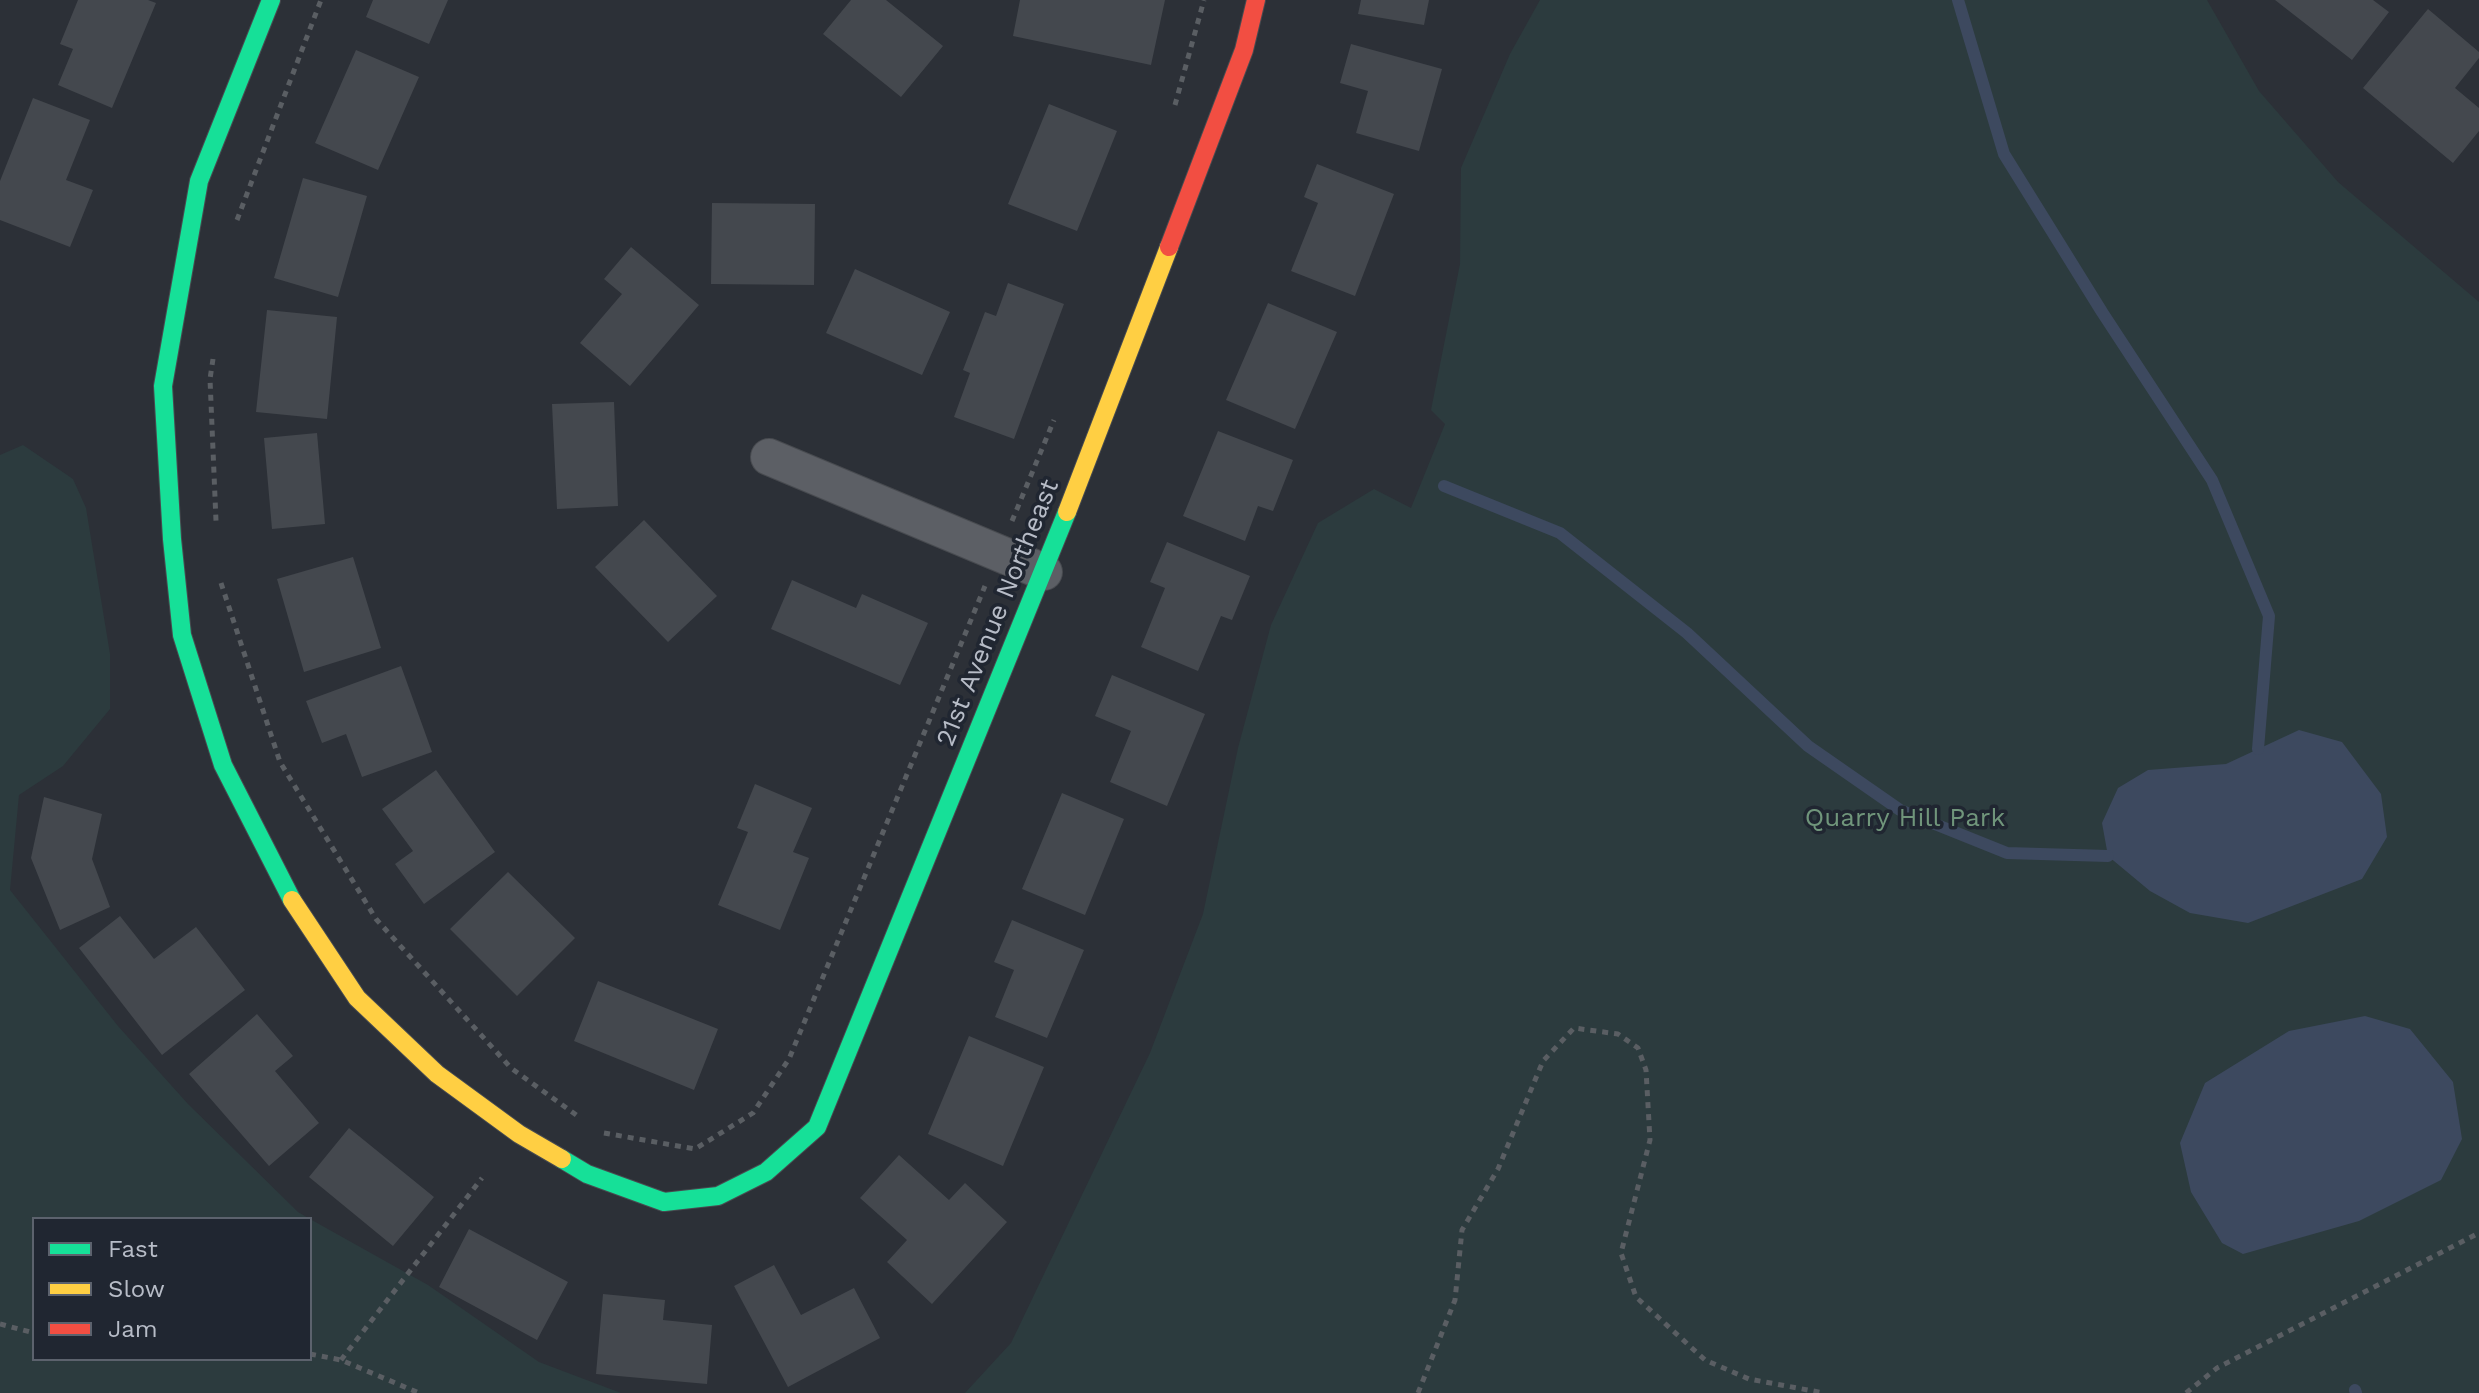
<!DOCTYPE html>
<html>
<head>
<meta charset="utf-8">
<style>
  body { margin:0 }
  #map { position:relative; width:2479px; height:1393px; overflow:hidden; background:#2c3037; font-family:"Work Sans",sans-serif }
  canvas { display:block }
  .legend { position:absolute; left:32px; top:1217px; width:280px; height:144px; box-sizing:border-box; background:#202631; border:2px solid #5c626d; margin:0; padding:10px 14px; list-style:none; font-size:24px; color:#b7bcc7 }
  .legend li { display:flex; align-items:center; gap:16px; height:40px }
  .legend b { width:40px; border:2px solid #5c626d }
</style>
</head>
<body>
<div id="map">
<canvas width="2479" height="1393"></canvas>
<ul class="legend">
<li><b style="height:10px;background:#16e098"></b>Fast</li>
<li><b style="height:10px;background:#ffcf43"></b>Slow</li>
<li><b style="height:10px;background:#f24e42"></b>Jam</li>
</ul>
</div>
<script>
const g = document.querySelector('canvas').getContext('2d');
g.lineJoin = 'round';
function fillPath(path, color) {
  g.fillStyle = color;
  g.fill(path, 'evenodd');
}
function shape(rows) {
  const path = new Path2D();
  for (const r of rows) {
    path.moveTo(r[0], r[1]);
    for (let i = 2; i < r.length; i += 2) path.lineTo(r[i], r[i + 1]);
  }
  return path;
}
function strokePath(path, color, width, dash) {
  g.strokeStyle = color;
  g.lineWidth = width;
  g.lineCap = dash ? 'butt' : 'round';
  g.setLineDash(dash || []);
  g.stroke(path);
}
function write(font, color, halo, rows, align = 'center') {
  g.font = font + ' "Work Sans",sans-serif';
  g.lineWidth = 7;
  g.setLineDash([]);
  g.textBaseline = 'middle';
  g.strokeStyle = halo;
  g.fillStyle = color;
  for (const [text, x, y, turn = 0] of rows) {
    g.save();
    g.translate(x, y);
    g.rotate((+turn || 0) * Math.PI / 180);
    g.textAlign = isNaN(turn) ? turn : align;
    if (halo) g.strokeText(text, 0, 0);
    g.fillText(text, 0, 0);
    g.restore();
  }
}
fillPath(shape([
  [1540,0,2207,0,2259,91,2338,182,2479,302,2479,1393,965,1393,1011,1343,1150,1053,1203,914,1238,748,1271,625,1318,523,1374,489,1411,508,1445,424,1431,410,1460,264,1461,168,1510,54],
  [23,445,73,479,86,508,110,654,110,709,63,766,19,795,10,890,118,1026,188,1104,298,1212,310,1219,34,1219,34,1359,310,1359,310,1219,428,1285,539,1362,621,1393,0,1393,0,455]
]), '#2c3b3e');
fillPath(shape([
  [2299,730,2342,742,2381,794,2387,837,2362,879,2248,923,2190,913,2150,891,2108,856,2102,823,2118,788,2148,770,2226,764],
  [2365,1016,2410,1029,2453,1082,2462,1139,2441,1180,2359,1221,2243,1254,2222,1243,2191,1192,2180,1143,2205,1083,2289,1031]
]), '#3d495f');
strokePath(shape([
  [1958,0,2004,154,2102,312,2212,480,2269,616,2258,749],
  [1444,486,1560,533,1687,633,1808,746,1900,810,2007,853,2108,856],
  [2355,1390,2356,1393]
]), '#3d495f', 12);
fillPath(shape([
  [78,0,148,0,156,3,112,108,58,85,73,49,60,44],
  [373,0,448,0,429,44,366,17],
  [851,0,886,0,943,46,901,97,823,34],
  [1020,0,1165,0,1151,65,1013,36],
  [1361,0,1429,0,1424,25,1358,14],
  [2275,0,2373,0,2389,12,2352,60],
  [2428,9,2479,52,2479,58,2455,88,2479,108,2479,131,2453,163,2363,88],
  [1351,44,1442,69,1419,151,1356,133,1368,91,1340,83],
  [356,50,419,77,378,170,315,143],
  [33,98,90,120,66,180,93,190,70,247,0,220,0,181],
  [1049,104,1117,131,1077,231,1008,204],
  [1317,164,1394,194,1355,296,1291,271,1318,203,1304,197],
  [303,178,367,196,338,297,274,278],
  [712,203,815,204,814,285,711,284],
  [631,247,699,305,630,386,580,343,622,294,604,279],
  [855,269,950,312,922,375,826,333],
  [1008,283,1064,304,1014,439,954,417,970,373,963,370,985,312,996,316],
  [1268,303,1337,332,1295,429,1226,400],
  [267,310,337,317,327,419,256,412],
  [614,402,618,506,557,509,552,404],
  [1218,431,1293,460,1273,511,1258,506,1245,541,1183,516],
  [317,433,325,524,272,529,264,438],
  [644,520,717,596,668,642,595,567],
  [1167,542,1250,576,1232,620,1221,616,1198,671,1141,647,1165,588,1150,582],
  [353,557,381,648,304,672,277,579],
  [792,580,856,608,862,594,928,623,900,685,771,629],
  [401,666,432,752,362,777,346,734,322,743,306,701],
  [1112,675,1205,714,1167,806,1110,782,1131,731,1095,716],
  [436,770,495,852,424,904,395,864,413,851,382,809],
  [755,784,812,808,793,852,809,858,780,930,718,905,748,832,737,828],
  [1062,793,1124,819,1085,915,1022,889],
  [44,797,102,814,92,859,110,907,60,930,31,858],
  [508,872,575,938,517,996,450,929],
  [120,916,154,959,196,927,245,990,162,1055,79,948],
  [1012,920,1084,950,1047,1038,995,1017,1014,970,994,962],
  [598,981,718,1029,694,1090,574,1041],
  [257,1014,293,1056,275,1071,319,1123,269,1166,189,1074],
  [969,1036,1044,1067,1003,1166,928,1134],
  [349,1128,434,1197,393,1246,309,1177],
  [899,1155,949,1200,965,1183,1007,1222,932,1304,887,1262,907,1240,860,1198],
  [469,1229,568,1282,537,1340,439,1287],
  [774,1265,801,1315,854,1288,880,1338,788,1387,734,1286],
  [603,1294,665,1300,663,1320,712,1325,707,1384,596,1374]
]), '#44484e');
const street = shape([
  [769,457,1044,572]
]);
const fast = shape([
  [271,0,199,181,163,386,172,539,182,635,223,765,292,900],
  [562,1159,587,1174,664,1202,718,1196,766,1172,817,1127,1067,512]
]);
const slow = shape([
  [1067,512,1169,247],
  [292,900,357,998,437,1074,519,1134,562,1159]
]);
const jam = shape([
  [1169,247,1244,50,1256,0]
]);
strokePath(street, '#484b50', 38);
strokePath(fast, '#484b50', 20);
strokePath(slow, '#484b50', 20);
strokePath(jam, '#484b50', 20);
strokePath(shape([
  [1175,105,1204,0],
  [237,220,321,0],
  [213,359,210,379,216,521],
  [1012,521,1054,420],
  [221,583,280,762,376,919,511,1068,579,1117],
  [604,1133,695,1149,753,1113,789,1059,985,586],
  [0,1324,34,1333],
  [310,1354,341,1360,419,1393],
  [341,1360,482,1178],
  [1418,1393,1455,1300,1462,1230,1498,1169,1543,1061,1574,1028,1618,1034,1638,1048,1646,1070,1650,1140,1621,1253,1636,1297,1705,1360,1749,1379,1824,1393],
  [2186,1393,2217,1368,2479,1233]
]), '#5a5e63', 5, [6, 6]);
strokePath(street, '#5c5f65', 36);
strokePath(fast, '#16e098', 18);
strokePath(slow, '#ffcf43', 18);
strokePath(jam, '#f24e42', 18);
write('26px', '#b7bcc7', '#202631', [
  ["21st Avenue Northeast",998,613,-68]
]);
write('26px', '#70957b', '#202631', [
  ["Quarry Hill Park",1905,818]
]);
</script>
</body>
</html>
